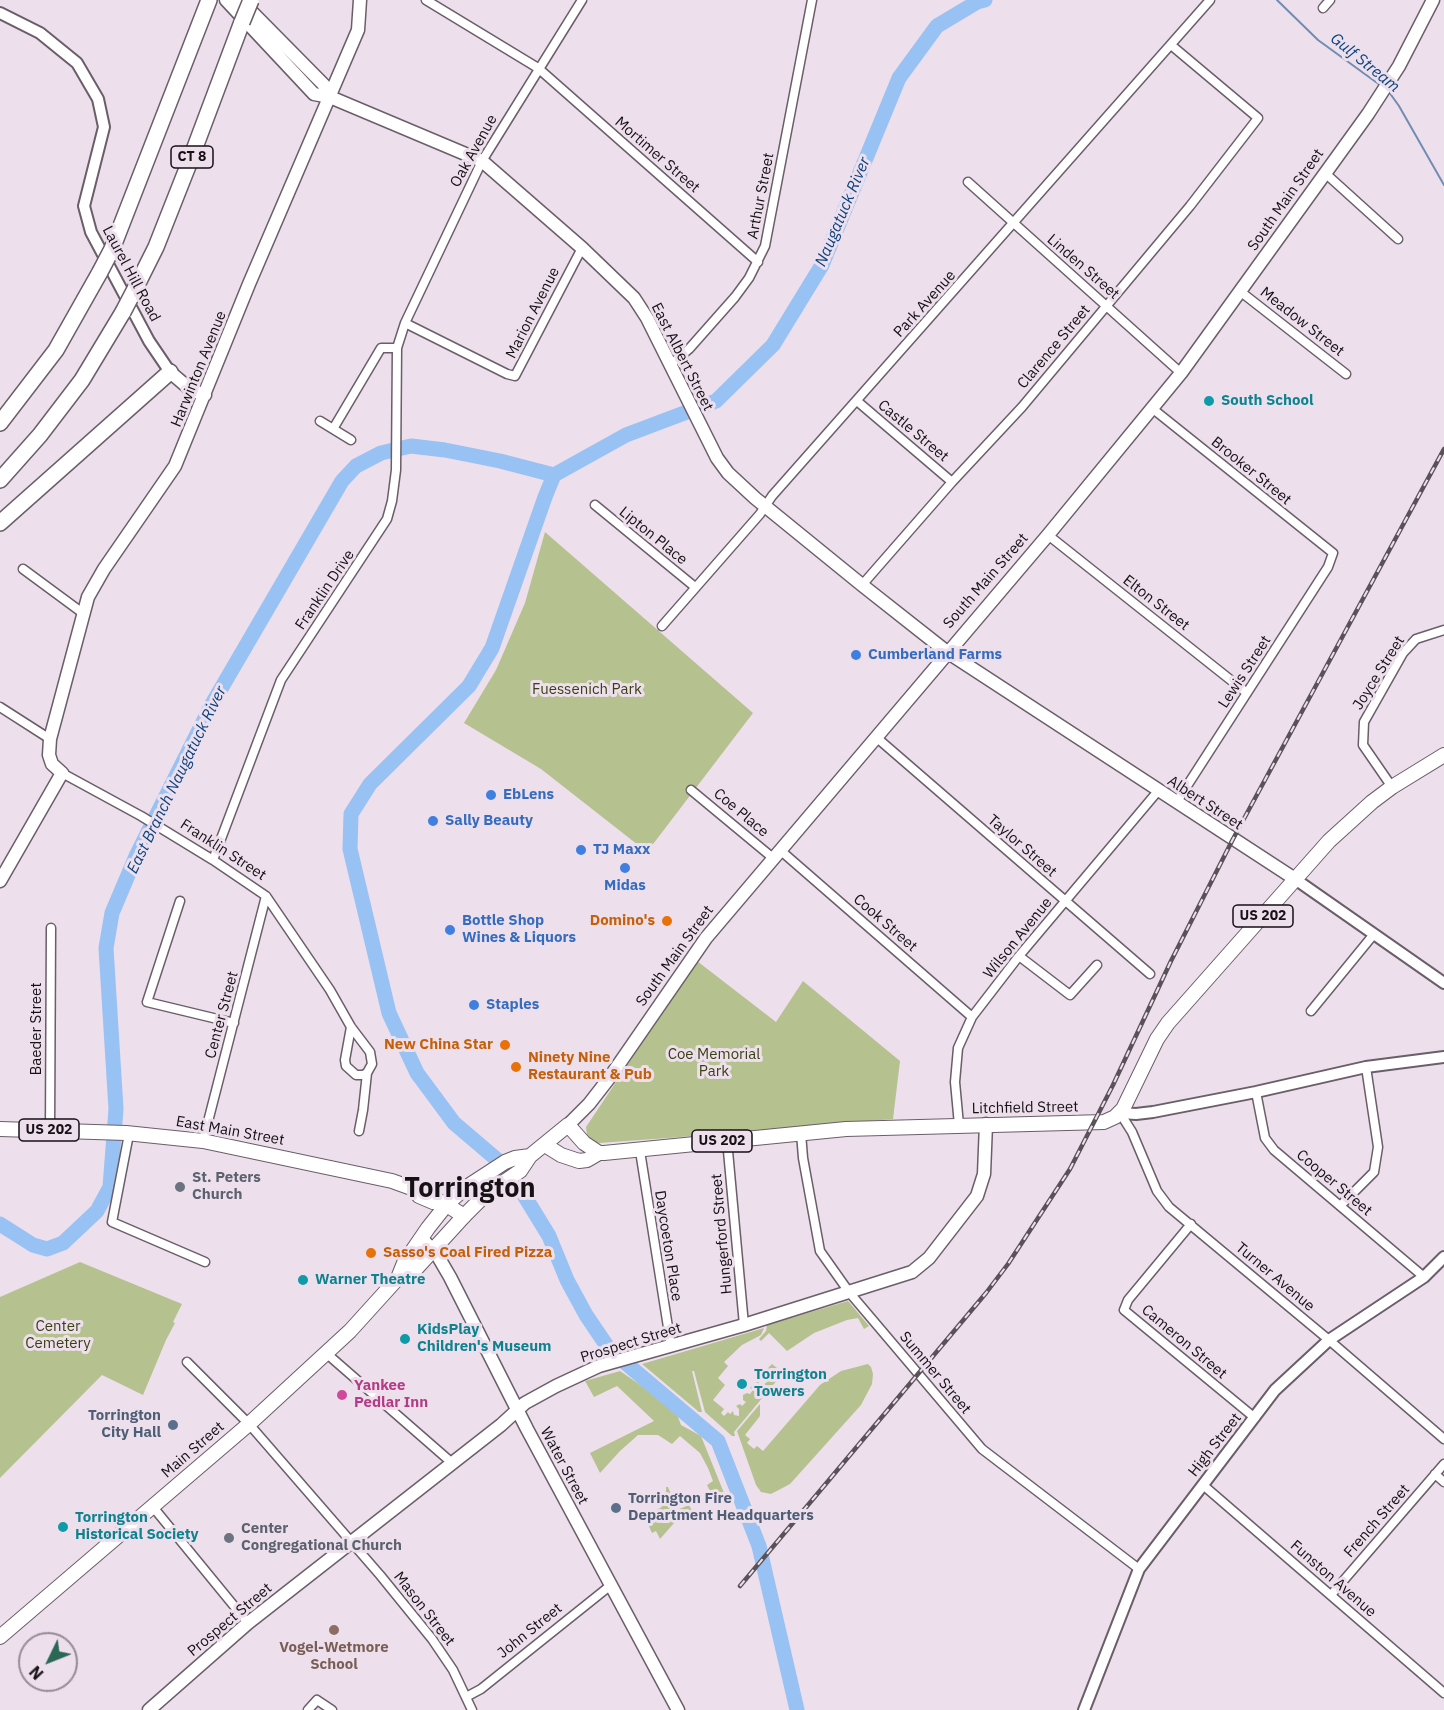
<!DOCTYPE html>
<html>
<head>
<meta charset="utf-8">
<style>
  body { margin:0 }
  #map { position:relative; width:1444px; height:1710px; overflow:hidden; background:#eddfec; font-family:"IBM Plex Sans",sans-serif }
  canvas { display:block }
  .north { position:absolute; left:18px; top:1632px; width:60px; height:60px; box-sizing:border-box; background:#eddfec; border:2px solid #978d96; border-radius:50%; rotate:227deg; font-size:16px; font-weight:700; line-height:24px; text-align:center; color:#151115 }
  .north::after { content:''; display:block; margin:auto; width:21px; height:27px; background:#2a6855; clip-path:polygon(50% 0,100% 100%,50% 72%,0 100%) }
</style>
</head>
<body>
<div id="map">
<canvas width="1444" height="1710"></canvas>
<div class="north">N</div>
</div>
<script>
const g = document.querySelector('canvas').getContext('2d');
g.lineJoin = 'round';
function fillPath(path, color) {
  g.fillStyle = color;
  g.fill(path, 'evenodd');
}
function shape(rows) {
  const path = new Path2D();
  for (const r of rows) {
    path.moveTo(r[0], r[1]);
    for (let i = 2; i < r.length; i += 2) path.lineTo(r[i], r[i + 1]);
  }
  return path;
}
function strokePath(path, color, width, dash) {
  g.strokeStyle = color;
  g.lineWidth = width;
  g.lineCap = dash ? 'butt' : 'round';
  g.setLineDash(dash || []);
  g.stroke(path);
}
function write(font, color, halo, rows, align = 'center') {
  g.font = font + ' "IBM Plex Sans",sans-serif';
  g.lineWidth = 6;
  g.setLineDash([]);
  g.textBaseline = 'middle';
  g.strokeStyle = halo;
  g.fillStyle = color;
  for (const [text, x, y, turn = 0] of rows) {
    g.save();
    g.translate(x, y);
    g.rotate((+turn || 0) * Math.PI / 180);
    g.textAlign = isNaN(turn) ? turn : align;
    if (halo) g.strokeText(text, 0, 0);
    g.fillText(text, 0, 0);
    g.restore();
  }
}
fillPath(shape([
  [545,532,753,713,647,852,541,769,464,723,496,670,525,603],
  [697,961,776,1022,803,981,900,1061,893,1119,668,1138,599,1143,591,1140,587,1135,586,1127],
  [80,1262,182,1304,173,1322,175,1323,166,1340,143,1395,102,1375,0,1478,0,1297],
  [848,1301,869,1326,864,1329,858,1318,847,1320,814,1333,787,1351,769,1333,761,1341,759,1339,766,1331,767,1325],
  [764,1328,761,1335,742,1345,724,1362,728,1366,718,1378,725,1385,713,1400,724,1409,721,1413,724,1416,728,1412,730,1414,733,1411,734,1415,739,1416,739,1409,736,1406,740,1404,742,1406,746,1402,743,1400,743,1395,747,1393,750,1394,753,1390,750,1388,753,1384,758,1382,762,1385,766,1383,771,1375,767,1369,772,1364,783,1373,734,1432,735,1436,732,1436,705,1412,694,1371,692,1371,702,1412,699,1412,642,1364],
  [868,1364,871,1367,873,1374,872,1384,861,1405,790,1484,771,1494,761,1492,756,1485,737,1431,760,1404,760,1416,745,1435,750,1439,747,1443,754,1449,757,1446,763,1451,820,1385,841,1371],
  [620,1371,675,1409,681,1425,701,1436,726,1498,716,1503,707,1485,713,1481,708,1468,700,1453,680,1436,672,1444,658,1435,638,1435,620,1451,600,1473,590,1453,654,1421,617,1386,594,1397,585,1381],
  [666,1487,668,1487,677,1510,689,1505,696,1518,690,1521,686,1520,675,1522,660,1539,656,1531,652,1533,646,1520,652,1517,651,1513,662,1507,658,1500,666,1495]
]), '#b6c190');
strokePath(shape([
  [1277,0,1318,40,1380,85],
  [1389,92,1399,106,1444,185]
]), '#718cb1', 2);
strokePath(shape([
  [554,475,545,497,492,648,469,686,370,784,351,814,350,849,389,1013,417,1073,454,1123,508,1169,549,1236,567,1280,586,1315,609,1349,718,1441,759,1546,797,1710],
  [554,475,626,435,716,401,773,345,822,265,899,78,937,26,977,2,985,0],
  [0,1224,33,1245,47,1249,63,1243,97,1211,110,1187,116,1109,106,948,112,913,137,854,212,704,342,481,356,466,381,453,411,446,445,450,500,461,554,475]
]), '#98c1f4', 15);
const minor = shape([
  [426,0,538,68,758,262],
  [1323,8,1330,0],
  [1325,173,1398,239],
  [968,182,1181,373],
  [1241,292,1346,374],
  [405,323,507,374,515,376,582,248],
  [670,365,689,349,735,297,749,278,765,246,812,0],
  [857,401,952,482],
  [1153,409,1333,553,1328,567,1176,803],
  [320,421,351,440],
  [333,429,381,348,397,348],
  [595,505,695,587],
  [1048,535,1247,693],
  [23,569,84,614],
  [862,585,952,482,1022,407,1190,206,1258,118,1171,45],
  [662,626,760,514,772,496,1210,0],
  [0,707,50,739],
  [876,737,1150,974],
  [62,773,141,816,213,860,266,896,330,990,351,1027,370,1052,372,1064,367,1073,363,1075,356,1075,346,1066,345,1060,351,1027],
  [1392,787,1363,745,1364,722,1403,653,1416,639,1444,630],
  [691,790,773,858],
  [780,850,972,1017],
  [213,860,281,680,387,519,392,501,396,470,397,348,405,323,482,161,582,0],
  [180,901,147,1002,234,1023],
  [1019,956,1070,995,1097,965],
  [1311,1011,1374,934],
  [1256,1092,1265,1138,1274,1150,1424,1277],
  [1120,1113,1132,1132,1157,1191,1169,1207,1329,1340,1444,1439],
  [959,1125,955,1082,958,1048,972,1017,1019,956,1158,791],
  [50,1130,51,928],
  [359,1131,363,1110,367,1073],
  [801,1133,803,1158,820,1251,849,1292,982,1449,1139,1569],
  [129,1134,112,1222,205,1262],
  [727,1140,744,1325],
  [203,1141,266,896],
  [640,1151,671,1346],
  [1340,1206,1374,1172,1378,1147,1366,1067],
  [1191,1224,1128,1300,1124,1310,1255,1418],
  [326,1353,451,1462],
  [187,1362,249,1424,380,1575,432,1639,453,1670,472,1710],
  [1435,1474,1444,1482],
  [1203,1485,1444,1693],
  [153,1507,248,1623],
  [1331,1595,1444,1464],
  [466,1697,481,1689,611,1585],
  [308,1710,317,1700,332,1710]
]);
const tertiary = shape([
  [0,13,40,33,77,63,98,99,104,127,84,206,91,232,149,341,170,372],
  [1295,879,1444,983],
  [1120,1113,1136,1114,1153,1112,1256,1092,1366,1067,1444,1057],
  [1084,1710,1139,1569,1275,1390,1329,1340,1424,1277,1444,1257]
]);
const secondary = shape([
  [226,0,314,94,330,97,482,161,582,248,634,298,647,318,717,458,728,473,755,498,862,585,947,652,1295,879],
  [240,0,324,85,330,97],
  [170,372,191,390,205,395],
  [0,881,62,773,52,764,49,755,50,739,88,597,104,569,175,466,249,284,358,30,360,0],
  [568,1125,589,1104,610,1077,706,938,1048,535,1181,373,1368,114,1399,66,1433,0],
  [421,1238,436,1253,450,1277,527,1429,678,1710],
  [149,1710,248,1623,501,1425,525,1403,556,1386,599,1366,744,1325,912,1272,929,1258,977,1196,984,1174,986,1124]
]);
const primary = shape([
  [398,1278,413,1272,464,1216],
  [0,1637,249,1424,350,1331,398,1278,404,1263,428,1228,447,1204]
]);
const trunk = shape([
  [0,1129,126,1133,203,1141,392,1181,414,1189,419,1196,433,1202,442,1202,464,1216,485,1195,520,1171,530,1156,568,1125,584,1143,599,1153,604,1153,846,1129,1104,1122,1115,1117,1123,1109,1157,1039,1168,1023,1329,841,1372,802,1392,787,1444,755],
  [545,1145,561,1155,579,1161,587,1160,599,1153],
  [447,1204,465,1188,505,1162,515,1158,530,1156]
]);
const motorway = shape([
  [112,249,209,0],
  [135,289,156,247,188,166,242,22],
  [0,423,56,350,100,272],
  [0,480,40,435,82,380,123,312],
  [0,523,170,372]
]);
strokePath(minor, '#6a5e69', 11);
strokePath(tertiary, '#6a5e69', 14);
strokePath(secondary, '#6a5e69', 15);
strokePath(primary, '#6a5e69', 16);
strokePath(trunk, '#6a5e69', 16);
strokePath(motorway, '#6a5e69', 18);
strokePath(minor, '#fff', 8);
strokePath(tertiary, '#fff', 10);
strokePath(secondary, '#fff', 12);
strokePath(primary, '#fff', 14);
strokePath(trunk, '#fff', 14);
strokePath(motorway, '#fff', 15);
const rail = shape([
  [740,1586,986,1293,1008,1264,1070,1169,1113,1085,1171,961,1233,839,1444,449]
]);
strokePath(rail, '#5a5259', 4.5);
strokePath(rail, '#eddfec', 2, [7]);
const motorwayBridge = shape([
  [242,22,251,0],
  [100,272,112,249],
  [123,312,135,289]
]);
strokePath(motorwayBridge, '#6a5e69', 18, []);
strokePath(motorwayBridge, '#fff', 15);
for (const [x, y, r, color] of [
  [1209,401,6,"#0f9aa8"],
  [856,655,6,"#3f7fe0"],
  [491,795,6,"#3f7fe0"],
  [433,821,6,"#3f7fe0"],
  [581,850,6,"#3f7fe0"],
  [625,868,6,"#3f7fe0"],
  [667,921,6,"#e8710a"],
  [450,930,6,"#3f7fe0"],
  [474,1005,6,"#3f7fe0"],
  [505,1045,6,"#e8710a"],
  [516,1067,6,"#e8710a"],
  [180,1187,6,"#6b7280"],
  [371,1253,6,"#e8710a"],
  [303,1280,6,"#0f9aa8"],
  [405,1339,6,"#0f9aa8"],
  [742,1384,6,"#0f9aa8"],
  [342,1395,6,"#d1479c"],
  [173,1425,6,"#5c6f8a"],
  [616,1508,6,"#5c6f8a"],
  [63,1527,6,"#0f9aa8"],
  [229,1538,6,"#6b7280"],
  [334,1630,6,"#8d6e63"]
]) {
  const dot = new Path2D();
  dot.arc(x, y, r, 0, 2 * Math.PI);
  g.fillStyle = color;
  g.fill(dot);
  strokePath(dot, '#eddfec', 2);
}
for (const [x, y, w] of [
  [192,157,42],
  [1263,916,60],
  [49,1130,60],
  [722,1141,60]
]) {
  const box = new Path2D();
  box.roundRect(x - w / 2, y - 11, w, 22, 4.5);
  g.fillStyle = '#eddfec';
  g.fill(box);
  strokePath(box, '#151115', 1.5);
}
write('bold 14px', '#151115', null, [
  ["CT 8",192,157],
  ["US 202",1263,916],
  ["US 202",49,1130],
  ["US 202",722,1141]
]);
write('15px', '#151115', '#eddfec', [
  ["Oak Avenue",474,151,-61],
  ["Mortimer Street",657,155,41],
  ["Arthur Street",761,196,-79],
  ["South Main Street",1286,200,-55],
  ["Linden Street",1083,267,41],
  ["Laurel Hill Road",131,274,62],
  ["Park Avenue",925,304,-48],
  ["Marion Avenue",533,313,-63],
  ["Meadow Street",1302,322,38],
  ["Clarence Street",1054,347,-50],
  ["East Albert Street",682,357,63],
  ["Harwinton Avenue",199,369,-68],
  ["Castle Street",913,431,40],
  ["Brooker Street",1251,471,39],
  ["Lipton Place",653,536,39],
  ["South Main Street",986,581,-49],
  ["Franklin Drive",325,590,-56],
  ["Elton Street",1156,603,38],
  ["Lewis Street",1245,672,-57],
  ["Joyce Street",1379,673,-58],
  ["Albert Street",1205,803,33],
  ["Coe Place",741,813,40],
  ["Taylor Street",1022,846,41],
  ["Franklin Street",223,850,33],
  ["Cook Street",885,923,41],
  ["Wilson Avenue",1018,938,-51],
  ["South Main Street",675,956,-54],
  ["Center Street",222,1015,-75],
  ["Baeder Street",37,1029,-90],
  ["Litchfield Street",1025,1108,-1],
  ["East Main Street",230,1131,10],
  ["Cooper Street",1334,1183,40],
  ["Hungerford Street",722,1234,-95],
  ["Daycoeton Place",668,1246,81],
  ["Turner Avenue",1275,1277,40],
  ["Cameron Street",1184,1342,40],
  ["Prospect Street",631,1343,-17],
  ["Summer Street",935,1373,50],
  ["High Street",1215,1445,-52],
  ["Main Street",193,1450,-41],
  ["Water Street",564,1466,62],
  ["French Street",1377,1521,-49],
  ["Funston Avenue",1333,1579,41],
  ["Mason Street",424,1609,52],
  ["Prospect Street",230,1620,-40],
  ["John Street",530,1631,-39]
]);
write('bold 15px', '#0d838f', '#eddfec', [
  ["South School",1221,401],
  ["Warner Theatre",315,1280],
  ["KidsPlay",417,1330],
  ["Children's Museum",417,1347],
  ["Torrington",754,1375],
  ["Towers",754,1392],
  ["Torrington",75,1518],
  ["Historical Society",75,1535]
], 'left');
write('bold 15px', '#366cbe', '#eddfec', [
  ["Cumberland Farms",868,655],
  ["EbLens",503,795],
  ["Sally Beauty",445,821],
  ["TJ Maxx",593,850],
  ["Midas",625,886,"center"],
  ["Bottle Shop",462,921],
  ["Wines & Liquors",462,938],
  ["Staples",486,1005]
], 'left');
write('15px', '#394011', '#eddfec', [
  ["Fuessenich Park",587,690],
  ["Coe Memorial",714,1055],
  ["Park",714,1072],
  ["Center",58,1327],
  ["Cemetery",58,1344]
]);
write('bold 15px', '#c56008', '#eddfec', [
  ["Domino's",655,921],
  ["New China Star",493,1045],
  ["Ninety Nine",528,1058,"left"],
  ["Restaurant & Pub",528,1075,"left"],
  ["Sasso's Coal Fired Pizza",383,1253,"left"]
], 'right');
write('bold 15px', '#5b616d', '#eddfec', [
  ["St. Peters",192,1178],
  ["Church",192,1195],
  ["Center",241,1529],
  ["Congregational Church",241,1546]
], 'left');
write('bold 15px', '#b23c85', '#eddfec', [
  ["Yankee",354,1386],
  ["Pedlar Inn",354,1403]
], 'left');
write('bold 15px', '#4e5e75', '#eddfec', [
  ["Torrington",161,1416],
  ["City Hall",161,1433],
  ["Torrington Fire",628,1499,"left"],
  ["Department Headquarters",628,1516,"left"]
], 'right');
write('bold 15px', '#785e54', '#eddfec', [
  ["Vogel-Wetmore",334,1648],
  ["School",334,1665]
]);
write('italic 16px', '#0b4480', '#eddfec', [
  ["Gulf Stream",1365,63,39],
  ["Naugatuck River",843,212,-67],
  ["East Branch Naugatuck River",177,780,-64]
]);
write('bold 27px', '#151115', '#eddfec', [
  ["Torrington",470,1189]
]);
</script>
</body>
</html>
